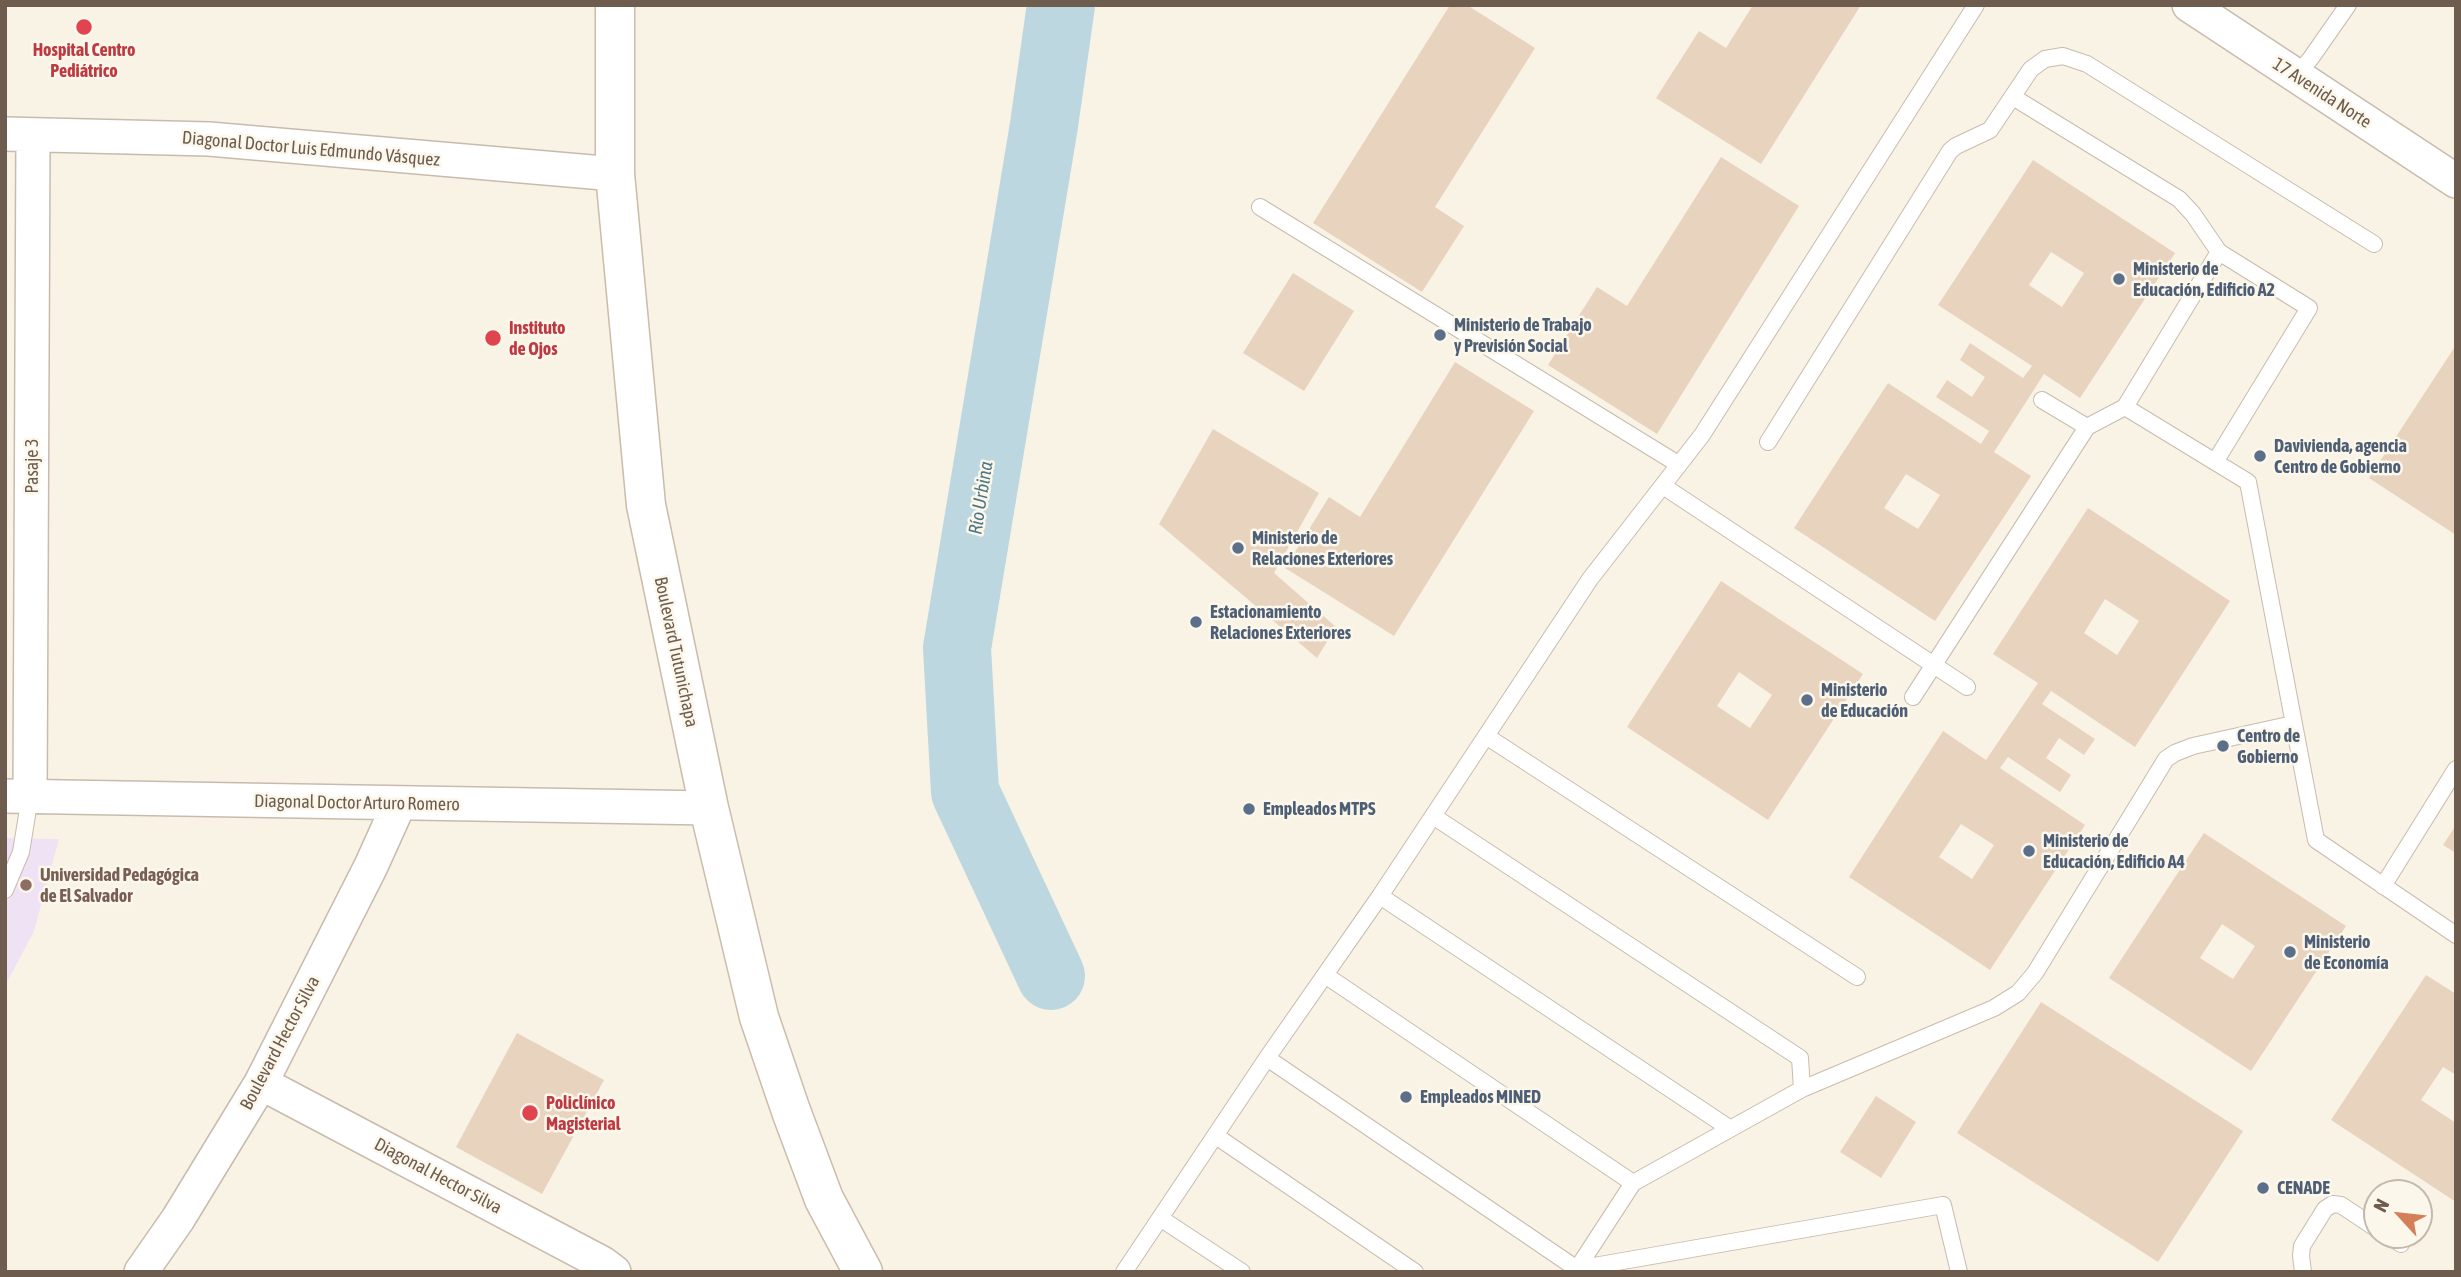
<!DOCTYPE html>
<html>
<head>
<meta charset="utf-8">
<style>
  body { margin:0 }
  #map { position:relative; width:2461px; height:1277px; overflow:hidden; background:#f9f3e5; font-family:"Asap Condensed",sans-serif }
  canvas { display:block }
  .frame { position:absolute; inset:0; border:7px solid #6e5c4e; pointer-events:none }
  .north { position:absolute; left:2363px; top:1179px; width:70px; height:70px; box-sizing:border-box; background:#fcf7eb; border:2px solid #c3b9ac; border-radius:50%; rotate:297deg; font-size:19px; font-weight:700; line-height:28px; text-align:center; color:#6e5c4e }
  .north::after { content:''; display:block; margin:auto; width:24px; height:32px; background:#d3805a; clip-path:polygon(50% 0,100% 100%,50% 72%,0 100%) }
</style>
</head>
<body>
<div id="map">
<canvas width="2461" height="1277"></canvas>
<div class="frame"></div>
<div class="north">N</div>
</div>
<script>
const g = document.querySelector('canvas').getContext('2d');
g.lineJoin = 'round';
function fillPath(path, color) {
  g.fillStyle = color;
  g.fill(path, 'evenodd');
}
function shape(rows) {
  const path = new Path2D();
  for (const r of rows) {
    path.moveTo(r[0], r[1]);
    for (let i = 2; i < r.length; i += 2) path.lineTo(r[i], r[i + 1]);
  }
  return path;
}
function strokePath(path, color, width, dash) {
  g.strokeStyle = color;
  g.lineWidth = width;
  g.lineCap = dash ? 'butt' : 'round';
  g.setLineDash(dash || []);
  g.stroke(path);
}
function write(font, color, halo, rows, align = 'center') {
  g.font = font + ' "Asap Condensed",sans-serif';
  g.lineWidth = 5;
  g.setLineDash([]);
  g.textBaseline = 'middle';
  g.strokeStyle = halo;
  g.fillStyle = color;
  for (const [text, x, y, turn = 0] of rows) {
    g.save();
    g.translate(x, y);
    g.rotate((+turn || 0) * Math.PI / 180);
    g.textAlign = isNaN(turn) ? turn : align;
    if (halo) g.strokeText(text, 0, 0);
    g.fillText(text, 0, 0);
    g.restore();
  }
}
fillPath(shape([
  [5,838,59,839,34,931,5,986]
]), '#f0e2f5');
strokePath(shape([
  [1051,976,965,792,957,648,1044,125,1061,5]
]), '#bcd7df', 68);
fillPath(shape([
  [1450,5,1467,5,1535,48,1435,207,1464,226,1422,292,1313,223],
  [1753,5,1861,5,1761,164,1656,98,1699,31,1726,48],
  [1721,157,1799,206,1657,434,1548,365,1597,287,1627,306],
  [2033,160,2175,253,2080,398,2044,374,1994,452,2031,476,1935,621,1794,528,1888,383,1981,444,1989,431,1936,397,1947,380,1972,397,1985,377,1960,360,1970,343,2023,378,2032,366,1938,305],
  [2051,252,2084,273,2062,307,2029,285],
  [1906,474,1940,495,1918,529,1884,508],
  [1293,273,1354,311,1304,391,1243,353],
  [2456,345,2456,535,2369,478],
  [1455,362,1534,411,1394,636,1285,568,1329,497,1360,517],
  [1213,429,1319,493,1274,573,1336,627,1317,658,1159,524],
  [2088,508,2230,601,2135,747,2051,691,2042,704,2095,739,2084,755,2059,738,2046,758,2071,775,2060,792,2008,757,2000,768,2085,825,1990,970,1849,877,1943,731,1986,760,2038,683,1993,654],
  [2105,599,2139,621,2117,655,2084,633],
  [1961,824,1994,845,1972,879,1939,857],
  [1721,581,1863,674,1768,820,1627,727],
  [1739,672,1772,695,1750,728,1717,706],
  [2456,825,2456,853,2443,845],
  [2204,833,2346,926,2251,1071,2109,978],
  [2222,924,2255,946,2233,979,2200,958],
  [2426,975,2456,994,2456,1075,2443,1067,2421,1100,2456,1123,2456,1202,2331,1120],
  [2041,1002,2243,1131,2158,1262,1957,1133],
  [517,1033,604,1080,542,1194,456,1147],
  [1876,1096,1916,1122,1881,1178,1840,1152]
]), '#e8d3be');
const lane = shape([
  [2296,76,2311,58,2348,5],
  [2013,97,2179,199,2193,214,2219,252,2309,308,2215,462],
  [1260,207,1678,464],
  [2042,400,2087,427],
  [2125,407,2248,482,2316,840,2456,935],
  [1768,442,1950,151,1956,146,1990,130,2031,69,2045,59,2063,56,2087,64,2374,244],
  [1663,486,1967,687],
  [1913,697,2087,427,2125,407,2219,252],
  [1486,736,1857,977],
  [1433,816,1800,1058,1802,1089,1633,1183,1575,1272],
  [2383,886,2456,769],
  [5,890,21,852,30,797],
  [1380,896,1729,1128],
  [1325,975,1633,1183],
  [1267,1058,1577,1269,1943,1205,1959,1272],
  [1802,1089,1994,1008,2018,993,2035,973,2166,759,2175,753,2193,746,2293,724],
  [1216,1136,1415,1272],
  [1160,1218,1242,1272],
  [2387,1235,2401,1244],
  [1124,1272,1267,1058,1380,896,1590,579,1702,435,1976,5],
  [2303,1272,2301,1256,2302,1246,2325,1209,2333,1204,2341,1205,2377,1229]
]);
const street = shape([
  [2189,5,2456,181],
  [5,134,209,139,615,174],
  [5,796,709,808],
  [30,797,33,135],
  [261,1083,602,1263,614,1272],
  [141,1272,178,1219,261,1083,371,866,399,804]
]);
const secondary = shape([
  [615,5,615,174,646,505,709,808,759,1017,791,1111,824,1199,863,1272]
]);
strokePath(lane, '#c8bbad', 18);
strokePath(street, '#c8bbad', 36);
strokePath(secondary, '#cbbcac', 41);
strokePath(lane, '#fff', 16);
strokePath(street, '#fff', 33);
strokePath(secondary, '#fff', 38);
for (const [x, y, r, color] of [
  [84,27,9,"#e0444e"],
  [2119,279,7,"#5c6f8a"],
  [1440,335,7,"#5c6f8a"],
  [493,338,9,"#e0444e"],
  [2260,456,7,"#5c6f8a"],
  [1238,548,7,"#5c6f8a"],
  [1196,622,7,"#5c6f8a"],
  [1807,700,7,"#5c6f8a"],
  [2223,746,7,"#5c6f8a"],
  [1249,809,7,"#5c6f8a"],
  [2029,851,7,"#5c6f8a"],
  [26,885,7,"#8d6e63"],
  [2290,952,7,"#5c6f8a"],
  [1406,1097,7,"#5c6f8a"],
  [530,1113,9,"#e0444e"],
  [2263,1188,7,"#5c6f8a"]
]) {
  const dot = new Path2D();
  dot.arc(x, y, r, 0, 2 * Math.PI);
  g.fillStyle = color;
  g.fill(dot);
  strokePath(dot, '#fcf7eb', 2.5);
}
write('bold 18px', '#be3a42', '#fcf7eb', [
  ["Hospital Centro",84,50,"center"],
  ["Pediátrico",84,71,"center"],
  ["Instituto",509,328],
  ["de Ojos",509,349],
  ["Policlínico",546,1103],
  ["Magisterial",546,1124]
], 'left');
write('18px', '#6e5c4e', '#fcf7eb', [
  ["17 Avenida Norte",2322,93,33],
  ["Diagonal Doctor Luis Edmundo Vásquez",311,149,5],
  ["Pasaje 3",32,466,-90],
  ["Boulevard Tutunichapa",676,652,78],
  ["Diagonal Doctor Arturo Romero",357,803,1],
  ["Boulevard Hector Silva",280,1043,-62],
  ["Diagonal Hector Silva",438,1176,28]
]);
write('bold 18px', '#4e5e75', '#fcf7eb', [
  ["Ministerio de",2133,269],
  ["Educación, Edificio A2",2133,290],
  ["Ministerio de Trabajo",1454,325],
  ["y Previsión Social",1454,346],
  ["Davivienda, agencia",2274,446],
  ["Centro de Gobierno",2274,467],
  ["Ministerio de",1252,538],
  ["Relaciones Exteriores",1252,559],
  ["Estacionamiento",1210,612],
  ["Relaciones Exteriores",1210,633],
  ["Ministerio",1821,690],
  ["de Educación",1821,711],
  ["Centro de",2237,736],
  ["Gobierno",2237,757],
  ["Empleados MTPS",1263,809],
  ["Ministerio de",2043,841],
  ["Educación, Edificio A4",2043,862],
  ["Ministerio",2304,942],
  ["de Economía",2304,963],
  ["Empleados MINED",1420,1097],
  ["CENADE",2277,1188]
], 'left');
write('bold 18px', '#785e54', '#fcf7eb', [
  ["Universidad Pedagógica",40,875],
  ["de El Salvador",40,896]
], 'left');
write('italic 19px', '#4e7785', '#fcf7eb', [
  ["Río Urbina",981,498,-81]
]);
</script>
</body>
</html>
